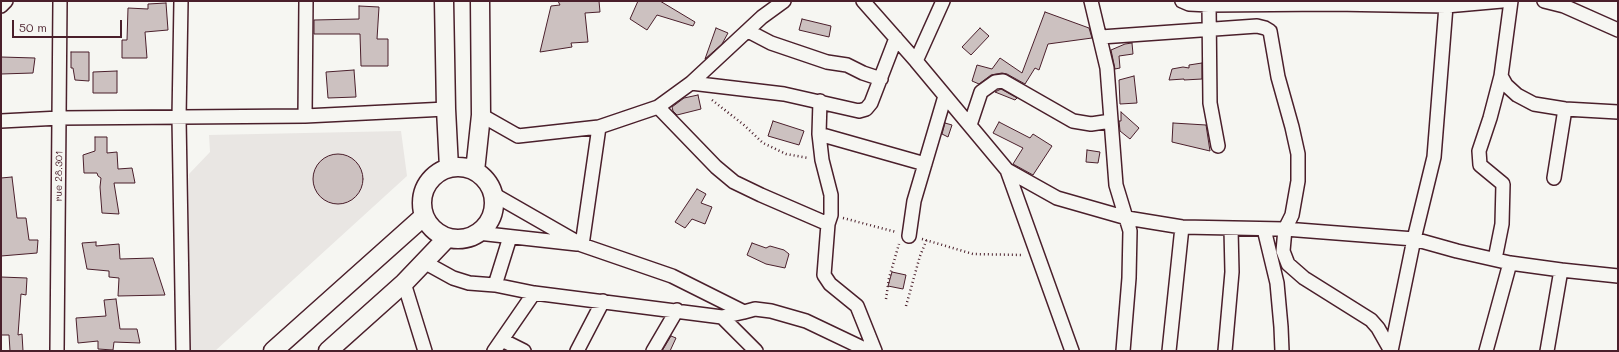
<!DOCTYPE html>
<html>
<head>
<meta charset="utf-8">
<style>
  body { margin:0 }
  #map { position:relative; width:1619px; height:352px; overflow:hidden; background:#f6f6f2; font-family:Mali,sans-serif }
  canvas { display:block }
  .frame { position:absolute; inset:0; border:2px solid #4a1f2b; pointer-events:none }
  .scale { position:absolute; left:12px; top:20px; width:110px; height:18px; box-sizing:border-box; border:2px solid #4a1f2b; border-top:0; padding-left:5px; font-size:12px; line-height:14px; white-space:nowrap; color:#4a1f2b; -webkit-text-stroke:3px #f6f6f2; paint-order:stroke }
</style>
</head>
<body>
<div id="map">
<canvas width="1619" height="352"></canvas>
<div class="frame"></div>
<div class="scale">50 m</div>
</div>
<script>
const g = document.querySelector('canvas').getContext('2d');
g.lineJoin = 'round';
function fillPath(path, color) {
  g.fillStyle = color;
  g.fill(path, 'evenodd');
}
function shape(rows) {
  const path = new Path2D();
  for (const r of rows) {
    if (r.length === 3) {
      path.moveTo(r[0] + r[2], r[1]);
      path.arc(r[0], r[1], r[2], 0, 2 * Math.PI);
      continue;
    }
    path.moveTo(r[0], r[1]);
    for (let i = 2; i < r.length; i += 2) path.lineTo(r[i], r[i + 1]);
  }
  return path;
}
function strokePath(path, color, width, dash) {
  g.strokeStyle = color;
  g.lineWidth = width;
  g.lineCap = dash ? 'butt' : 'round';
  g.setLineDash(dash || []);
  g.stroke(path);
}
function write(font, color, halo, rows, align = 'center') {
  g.font = font + ' Mali,sans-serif';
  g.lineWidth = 4;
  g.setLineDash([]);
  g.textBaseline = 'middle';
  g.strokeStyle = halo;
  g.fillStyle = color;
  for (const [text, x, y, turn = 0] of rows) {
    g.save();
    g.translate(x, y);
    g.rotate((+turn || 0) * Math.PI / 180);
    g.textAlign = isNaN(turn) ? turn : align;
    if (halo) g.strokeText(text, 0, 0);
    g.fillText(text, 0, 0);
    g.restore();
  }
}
fillPath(shape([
  [401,131,407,176,215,351,189,351,189,174,210,152,209,135]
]), '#e9e6e3');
const building = shape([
  [558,1,599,1,600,12,585,13,588,42,571,43,572,47,540,52,551,6,560,5,558,1],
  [638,1,660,1,695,22,693,26,657,15,647,30,630,19,638,1],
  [166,3,168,30,145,32,147,58,122,58,122,40,127,40,128,8,148,9,148,4,166,3],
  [359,6,379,7,377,39,388,39,388,66,361,66,360,34,314,34,314,20,359,19,359,6],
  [1045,12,1089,28,1092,38,1048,44,1039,70,1035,68,1025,84,1007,74,1002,73,991,75,979,84,972,81,977,65,992,69,1000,58,1022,73,1045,12],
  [802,19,831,26,829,37,799,30,802,19],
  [716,28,728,33,722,44,705,59,716,28],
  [980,28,989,36,971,55,962,47,980,28],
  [1132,43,1133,54,1119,56,1120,68,1115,69,1111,50,1125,44,1132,43],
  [71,52,89,52,89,81,75,80,73,68,71,68,71,52],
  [1,57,35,58,33,73,1,74,1,57],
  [1202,63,1202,79,1184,80,1184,79,1169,80,1172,69,1183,67,1189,68,1189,65,1202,63],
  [354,70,356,97,328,98,326,72,354,70],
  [117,71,117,93,93,93,93,72,117,71],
  [1134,76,1137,103,1120,104,1119,80,1134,76],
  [1001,89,1017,98,1015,100,995,92,1001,89],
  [698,95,701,109,677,115,673,111,672,107,684,98,698,95],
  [1121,112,1139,128,1130,139,1120,131,1119,121,1121,121,1121,112],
  [773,121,804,131,799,145,768,136,773,121],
  [999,122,1030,138,1033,134,1052,146,1033,175,1013,164,1023,148,993,133,999,122],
  [945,123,952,125,948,137,942,134,945,123],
  [1173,123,1206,125,1210,151,1172,142,1173,123],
  [95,137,107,137,107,153,117,152,118,169,132,168,135,183,114,183,119,214,102,213,100,187,101,178,98,176,97,173,84,173,83,155,95,151,95,137],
  [1087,150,1100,152,1098,163,1086,162,1087,150],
  [338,179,25],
  [12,177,17,218,26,218,29,240,38,240,37,253,1,256,1,178,12,177],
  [697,189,706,194,701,203,712,207,705,224,692,219,685,228,675,222,697,189],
  [96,242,96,246,119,244,120,259,153,258,165,295,118,296,119,278,109,277,109,271,87,269,82,243,96,242],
  [752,243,766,248,770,246,784,250,789,254,785,268,766,264,747,255,752,243],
  [892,272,906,275,903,289,888,286,892,272],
  [1,277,27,278,26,295,21,294,18,335,22,334,23,351,10,351,9,335,1,335,1,277],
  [116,299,120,329,137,329,140,343,114,342,113,350,98,349,98,341,78,343,76,318,106,316,104,300,116,299],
  [671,336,676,338,670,351,662,351,671,336]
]);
fillPath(building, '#ccc1c0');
strokePath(building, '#4a1f2b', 1);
const street = shape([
  [181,1,179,118,183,351],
  [863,1,916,61,1007,170,1057,198,1127,218,1182,227,1285,229,1414,239,1457,251,1510,263,1561,270,1618,276],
  [1091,1,1107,68,1116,185,1130,231,1129,278,1123,351],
  [1182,1,1189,4,1209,5,1333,4,1446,6,1434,157,1414,239,1391,351],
  [1511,1,1501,76,1506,85,1517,95,1534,104,1565,109,1618,112],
  [1544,1,1564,6,1618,30],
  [1209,5,1210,103,1218,146],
  [1,6,6,1],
  [1446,6,1502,1],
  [748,31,771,43,827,62,847,65,863,73,881,79],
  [1101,37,1257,26,1265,28,1270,31,1278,77,1292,127,1298,154,1298,181,1292,215,1285,229,1283,251,1288,264,1304,278,1371,320,1378,328,1391,351],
  [916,61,943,1],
  [691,83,784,94,859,111,866,109,871,103,896,38],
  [820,101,819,134,822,160,831,195,831,215,828,224,824,275,830,284,857,306,875,351],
  [658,107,716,167,734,182,761,195,828,224],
  [481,115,518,136,599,127,658,107,691,83,762,17,784,1],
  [305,116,306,1],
  [1,121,60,118,305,116,446,109],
  [970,125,981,92,995,82,1003,81,1073,121,1091,124,1111,121],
  [819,134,925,164],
  [1007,170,1072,351],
  [1554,178,1565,109],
  [493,194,582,245,672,276,744,312,755,309,771,311,806,321,869,351],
  [1264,229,1277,283,1281,327,1282,351],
  [478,233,577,244],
  [909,236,914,201,945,96],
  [582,245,599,127],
  [1495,259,1502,224,1503,184,1480,165,1479,151,1490,118,1501,76],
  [424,262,453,278,469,283,495,285,534,293,722,317,744,312],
  [404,283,425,351],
  [495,285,510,237],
  [722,317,756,351],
  [502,340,524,351],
  [57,351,60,1],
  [494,351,534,293],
  [577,351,603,301],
  [653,351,677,310],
  [1169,351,1182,227],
  [1225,351,1232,272,1231,229],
  [1486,351,1510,263],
  [1547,351,1561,270]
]);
const secondary = shape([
  [444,1,446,109,449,168],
  [458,203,36],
  [475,171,481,115,480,1],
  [273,351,423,217],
  [328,351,404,283,447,238]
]);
strokePath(street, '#4a1f2b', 16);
strokePath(secondary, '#4a1f2b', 21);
strokePath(shape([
  [712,100,744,125,763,143,786,154,808,158],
  [843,218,896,232],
  [922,239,973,254,1023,255],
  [886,299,889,278,899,244],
  [906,306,920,256,927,239]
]), '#4a1f2b', 2.5, [1, 3]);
strokePath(street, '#f6f6f2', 13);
strokePath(secondary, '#f6f6f2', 18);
write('10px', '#4a1f2b', '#f6f6f2', [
  ["rue 28.301",59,176,-89]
]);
</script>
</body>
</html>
